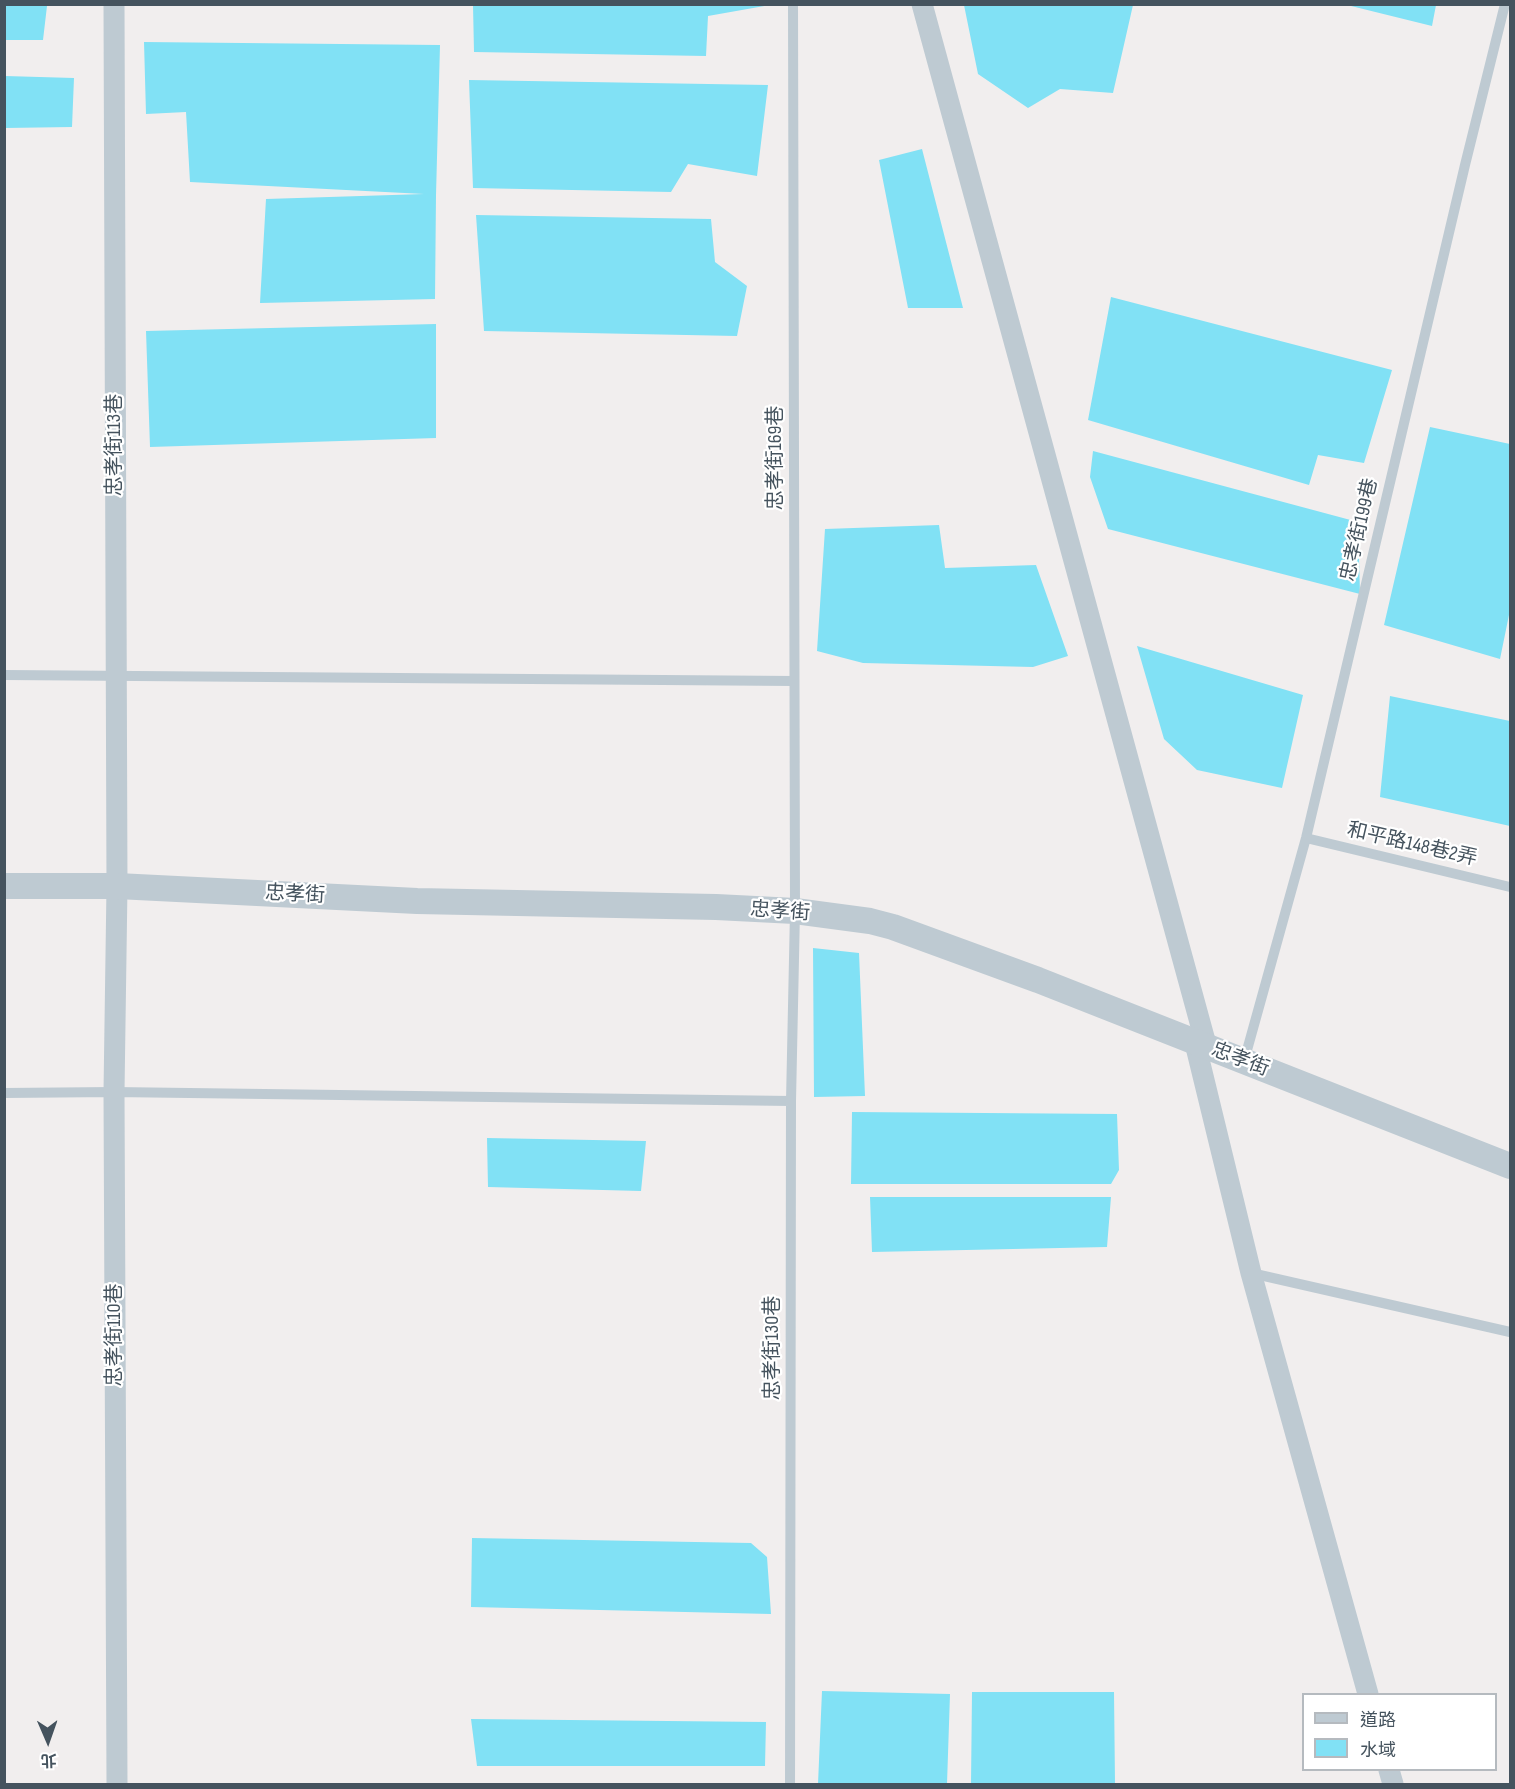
<!DOCTYPE html>
<html>
<head>
<meta charset="utf-8">
<style>
  body { margin:0 }
  #map { position:relative; width:1515px; height:1789px; overflow:hidden; background:#f1eeee; font-family:"Sofia Sans Condensed","Noto Sans TC",sans-serif }
  canvas { display:block }
  .frame { position:absolute; inset:0; border:6px solid #45535e; pointer-events:none }
  .legend { position:absolute; left:1302px; top:1693px; width:195px; height:78px; box-sizing:border-box; background:#fff; border:2px solid #b5babf; margin:0; padding:8px 10px; list-style:none; font-size:18px; color:#45535e }
  .legend li { display:flex; align-items:center; gap:12px; height:30px }
  .legend b { width:30px; border:2px solid #b5babf }
  .north { position:absolute; left:18px; top:1711px; width:60px; height:60px; -webkit-text-stroke:4px #fff; paint-order:stroke; rotate:178deg; font-size:16px; font-weight:700; line-height:24px; text-align:center; color:#45535e }
  .north::after { content:''; display:block; margin:auto; width:21px; height:27px; background:#45535e; clip-path:polygon(50% 0,100% 100%,50% 72%,0 100%) }
</style>
</head>
<body>
<div id="map">
<canvas width="1515" height="1789"></canvas>
<div class="frame"></div>
<ul class="legend">
<li><b style="height:8px;background:#becad2"></b>道路</li>
<li><b style="height:16px;background:#81e1f5"></b>水域</li>
</ul>
<div class="north">北</div>
</div>
<script>
const g = document.querySelector('canvas').getContext('2d');
g.lineJoin = 'round';
function fillPath(path, color) {
  g.fillStyle = color;
  g.fill(path, 'evenodd');
}
function shape(rows) {
  const path = new Path2D();
  for (const r of rows) {
    path.moveTo(r[0], r[1]);
    for (let i = 2; i < r.length; i += 2) path.lineTo(r[i], r[i + 1]);
  }
  return path;
}
function strokePath(path, color, width, dash) {
  g.strokeStyle = color;
  g.lineWidth = width;
  g.lineCap = dash ? 'butt' : 'round';
  g.setLineDash(dash || []);
  g.stroke(path);
}
function write(font, color, halo, rows, align = 'center') {
  g.font = font + ' "Sofia Sans Condensed","Noto Sans TC",sans-serif';
  g.lineWidth = 4.5;
  g.setLineDash([]);
  g.textBaseline = 'middle';
  g.strokeStyle = halo;
  g.fillStyle = color;
  for (const [text, x, y, turn = 0] of rows) {
    g.save();
    g.translate(x, y);
    g.rotate((+turn || 0) * Math.PI / 180);
    g.textAlign = isNaN(turn) ? turn : align;
    if (halo) g.strokeText(text, 0, 0);
    g.fillText(text, 0, 0);
    g.restore();
  }
}
fillPath(shape([
  [5,4,55,5,47,6,43,40,5,40],
  [473,5,473,4,770,5,708,16,706,56,474,52],
  [964,5,1133,5,1113,93,1060,89,1028,108,978,74],
  [1347,5,1436,4,1436,5,1432,26],
  [144,42,440,45,436,195,435,299,260,303,266,199,424,194,190,182,186,112,146,114],
  [5,76,74,78,72,127,5,128],
  [469,80,768,85,757,176,688,164,671,192,473,188],
  [922,149,963,308,908,308,879,160],
  [476,215,711,219,715,262,747,286,737,336,484,331],
  [1111,297,1392,370,1364,463,1318,455,1309,485,1088,420],
  [436,324,436,438,150,447,146,331],
  [1430,427,1510,444,1510,610,1500,659,1384,625],
  [1093,451,1358,522,1360,594,1108,529,1090,477],
  [939,525,945,568,1036,565,1068,656,1033,667,863,663,817,651,825,529],
  [1137,646,1303,695,1282,788,1197,770,1164,739],
  [1390,696,1510,721,1510,826,1380,797],
  [813,948,859,953,865,1096,814,1097],
  [852,1112,1117,1114,1119,1170,1111,1184,851,1184],
  [487,1138,646,1141,641,1191,488,1187],
  [870,1197,1111,1197,1107,1247,872,1252],
  [472,1538,751,1543,767,1557,771,1614,471,1607],
  [822,1691,950,1694,947,1784,818,1784],
  [972,1692,1114,1692,1115,1784,971,1784],
  [471,1719,766,1722,765,1766,477,1766]
]), '#81e1f5');
strokePath(shape([
  [4,675,794,681],
  [1306,838,1510,887],
  [1244,1061,1306,838,1465,165,1505,4],
  [4,1093,114,1092,791,1101],
  [1251,1273,1510,1332],
  [790,1784,791,1101,795,911,793,4]
]), '#becad2', 10);
strokePath(shape([
  [114,4,117,886,114,1092,117,1784],
  [922,4,1207,1048],
  [1195,1043,1251,1273,1368,1694],
  [1389,1770,1393,1784]
]), '#becad2', 21);
strokePath(shape([
  [4,886,117,886,417,901,716,907,795,911,870,921,893,927,1038,980,1510,1166]
]), '#becad2', 26);
write('20px', '#45535e', '#fff', [
  ["忠孝街113巷",115,445,-90],
  ["忠孝街169巷",776,458,-90],
  ["忠孝街199巷",1360,530,-77],
  ["和平路148巷2弄",1412,845,13],
  ["忠孝街",295,895,3],
  ["忠孝街",780,912,4],
  ["忠孝街",1240,1060,21],
  ["忠孝街110巷",115,1335,-90],
  ["忠孝街130巷",773,1348,-90]
]);
</script>
</body>
</html>
